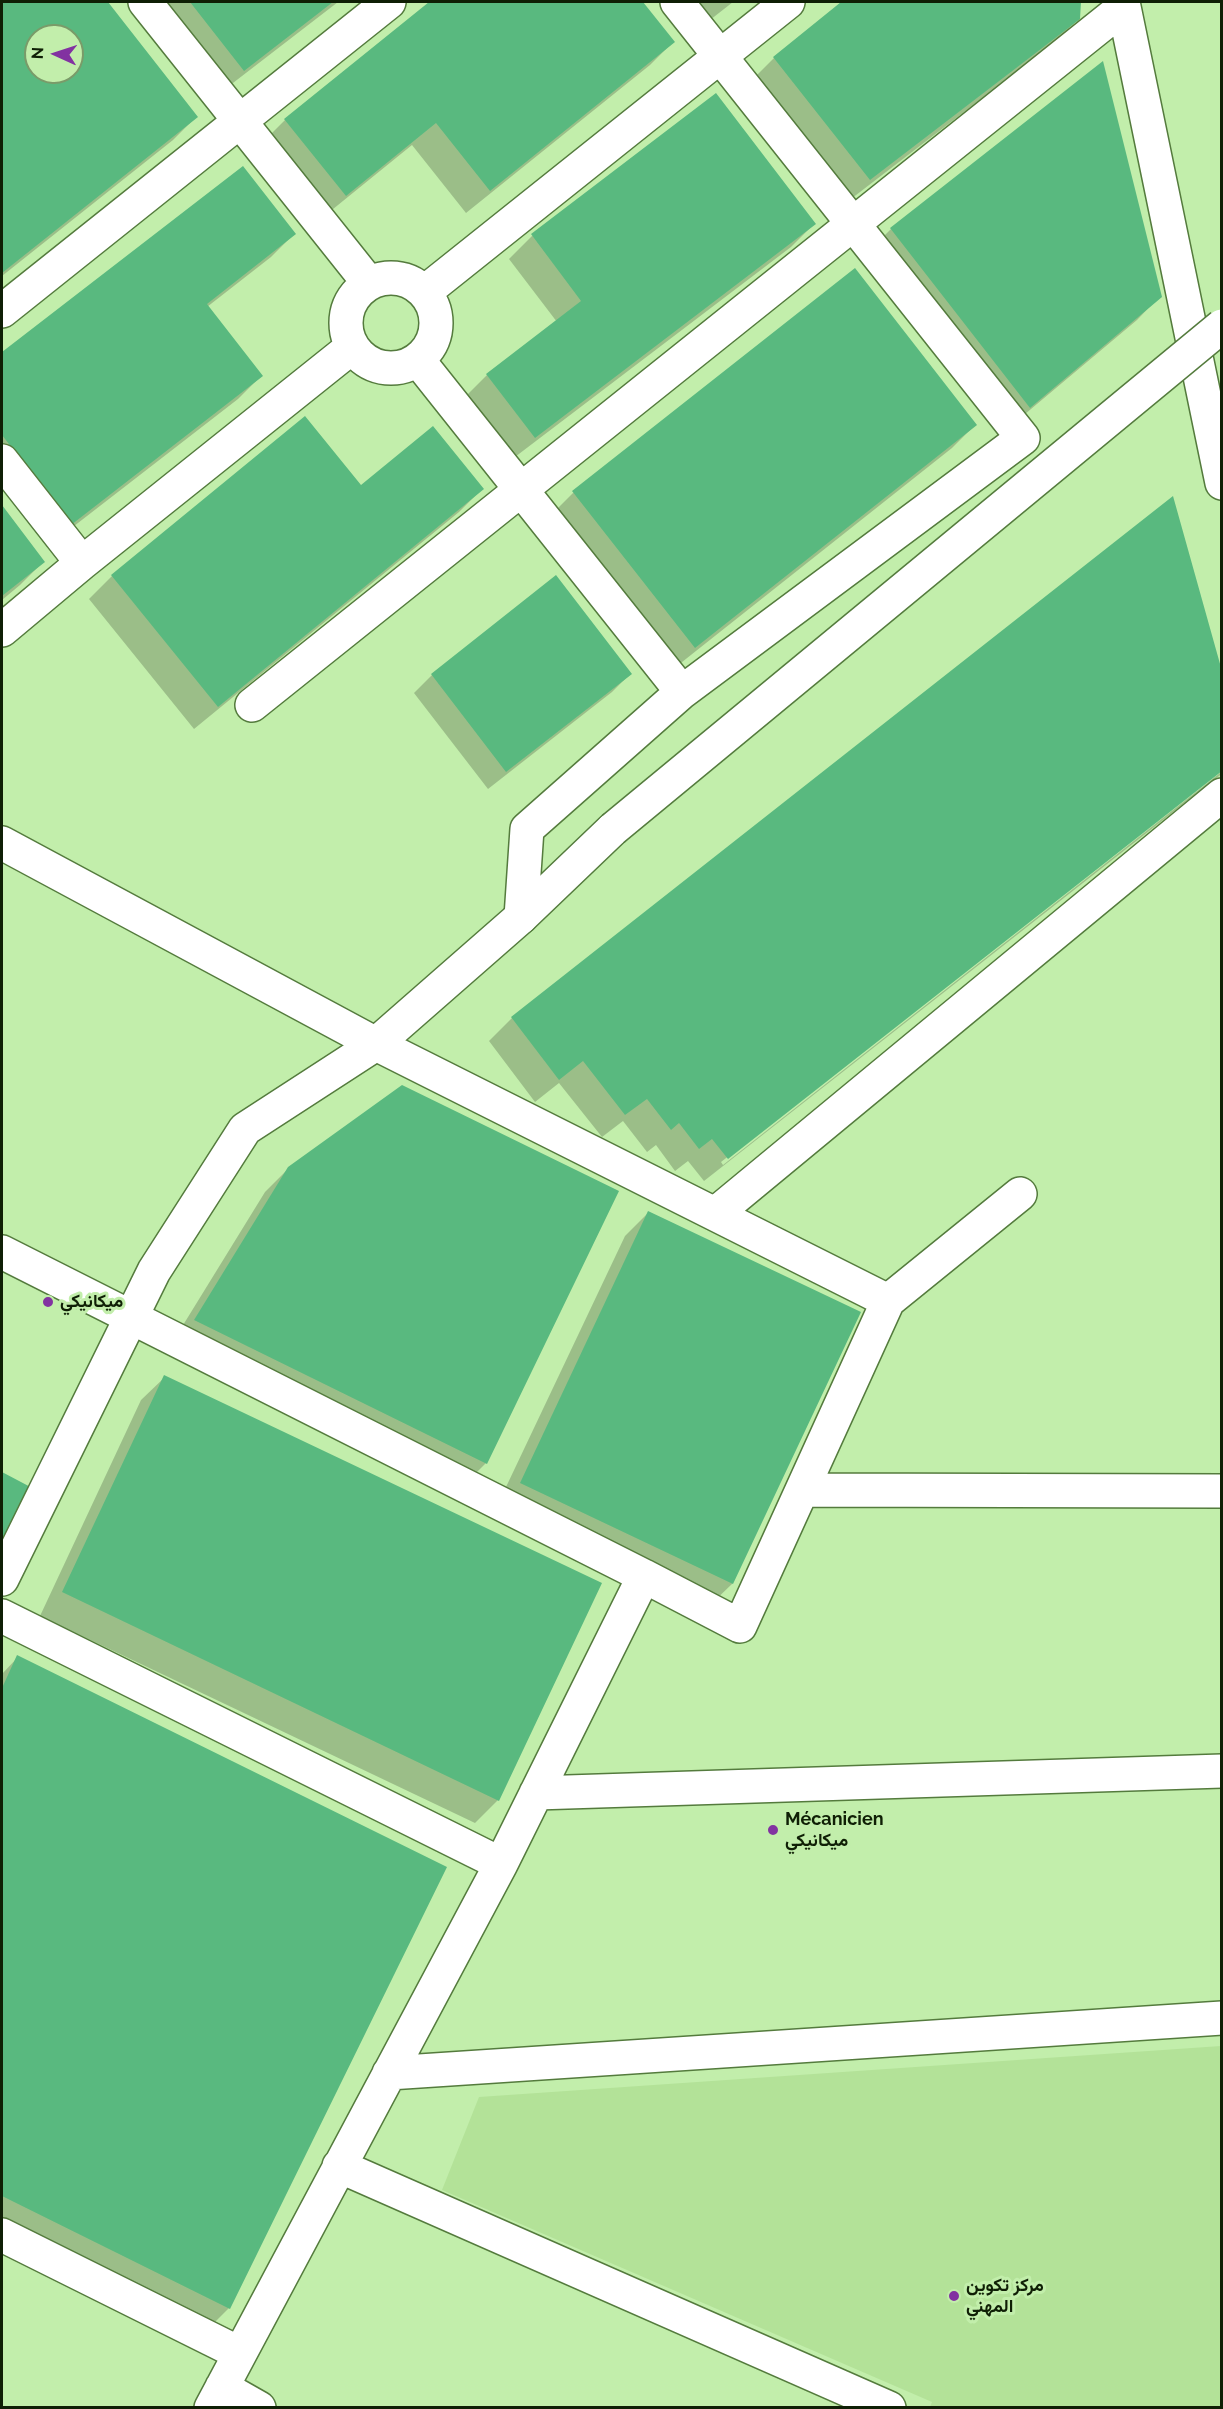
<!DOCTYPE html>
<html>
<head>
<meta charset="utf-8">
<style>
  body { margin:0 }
  #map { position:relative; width:1223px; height:2409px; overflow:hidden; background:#c2eeab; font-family:Raleway,sans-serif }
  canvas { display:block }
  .frame { position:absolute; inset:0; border:3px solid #0f1f05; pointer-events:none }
  .north { position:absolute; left:24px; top:24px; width:60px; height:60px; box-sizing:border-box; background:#c2eeab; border:2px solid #7a9b69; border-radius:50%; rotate:273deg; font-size:16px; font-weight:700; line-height:24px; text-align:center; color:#0f1f05 }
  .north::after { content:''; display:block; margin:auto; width:21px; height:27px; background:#8232a1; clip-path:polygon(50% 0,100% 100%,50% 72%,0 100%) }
</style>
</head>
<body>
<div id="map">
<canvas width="1223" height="2409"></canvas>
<div class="frame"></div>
<div class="north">N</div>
</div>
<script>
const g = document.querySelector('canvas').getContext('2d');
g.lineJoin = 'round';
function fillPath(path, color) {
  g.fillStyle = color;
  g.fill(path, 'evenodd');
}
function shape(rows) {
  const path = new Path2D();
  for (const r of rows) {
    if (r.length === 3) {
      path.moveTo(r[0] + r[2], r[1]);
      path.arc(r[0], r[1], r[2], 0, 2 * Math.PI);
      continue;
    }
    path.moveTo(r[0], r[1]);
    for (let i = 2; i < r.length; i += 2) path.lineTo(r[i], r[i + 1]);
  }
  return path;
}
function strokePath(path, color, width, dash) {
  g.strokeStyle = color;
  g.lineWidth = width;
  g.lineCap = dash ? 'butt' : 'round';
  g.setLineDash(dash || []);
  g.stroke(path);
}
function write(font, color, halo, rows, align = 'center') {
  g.font = font + ' Raleway,Vazirmatn,sans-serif';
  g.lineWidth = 6;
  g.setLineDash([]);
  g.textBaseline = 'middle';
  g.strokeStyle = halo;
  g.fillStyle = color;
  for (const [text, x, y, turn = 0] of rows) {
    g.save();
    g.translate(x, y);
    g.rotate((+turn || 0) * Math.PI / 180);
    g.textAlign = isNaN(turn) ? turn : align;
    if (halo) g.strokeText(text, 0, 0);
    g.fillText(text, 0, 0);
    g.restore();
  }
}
fillPath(shape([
  [1221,2046,1221,2407,930,2407,932,2402,442,2190,479,2097]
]), '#b3e298');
fillPath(shape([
  [2,2,106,2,196,117,173,140,2,276],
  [36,36,72,36,72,72,36,72],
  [149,2,338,2,220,93],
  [432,2,641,2,673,42,650,65,466,213,412,145,322,218,262,143,285,120],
  [680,2,733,2,701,27],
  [843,2,1080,2,1079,18,1055,42,847,202,751,81,774,58],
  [243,168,294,234,271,257,207,307,261,376,238,399,47,547,2,488,2,354],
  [814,224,791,247,511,460,464,398,487,375,557,322,509,259,532,236],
  [891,229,1160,296,1137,320,1006,430,868,252],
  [855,270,975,425,952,448,672,670,550,516,573,493],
  [361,487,482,489,459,512,194,729,89,599,112,576],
  [1172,498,1222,677,1222,774,1219,776,704,1181,688,1161,675,1171,656,1145,647,1152,623,1121,602,1137,559,1083,535,1102,489,1041,512,1018],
  [1220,770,1220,773,723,1165,721,1162],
  [2,508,43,562,20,585,2,600],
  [556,577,630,674,612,692,488,789,414,693,432,675],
  [289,1168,486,1463,463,1486,172,1343,265,1192],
  [649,1212,859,1313,732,1584,708,1607,497,1506,625,1236],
  [165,1377,498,1800,475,1823,40,1616,141,1400],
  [2,1473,36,1492,2,1558],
  [18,1657,229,2308,206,2331,2,2230,2,1674]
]), '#0003');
fillPath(shape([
  [2,2,108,2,198,117,2,273],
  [36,36,72,36,72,72,36,72],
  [190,2,333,2,244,71],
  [429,2,643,2,675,42,490,191,436,123,346,196,284,119],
  [841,2,1081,2,1080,19,870,180,773,57],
  [1103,61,1162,297,1030,408,890,228],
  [716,93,816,224,535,438,486,374,581,301,531,234],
  [243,166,296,234,207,304,263,376,71,525,2,435,2,352],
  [855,268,977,425,695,648,572,491],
  [305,416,361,485,433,426,484,489,218,707,111,575],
  [1173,496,1222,671,1222,771,728,1159,712,1139,699,1149,679,1123,671,1130,647,1099,625,1115,583,1061,559,1080,511,1017],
  [2,505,45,562,2,596],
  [556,575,632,674,506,772,431,674],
  [402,1085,619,1191,487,1464,194,1320,288,1167],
  [648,1211,861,1312,733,1584,520,1483],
  [164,1375,602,1583,499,1801,62,1592],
  [2,1472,38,1491,2,1561],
  [17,1655,447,1867,230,2309,2,2196,2,1688]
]), '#59b97f');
const minor = shape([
  [145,2,368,282],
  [1123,2,1222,483],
  [391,323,45],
  [426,291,788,2],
  [2,311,389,2],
  [418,360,682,692],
  [2,461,82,563,352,347],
  [2,630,82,563],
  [252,705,1124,7],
  [2,843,376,1044,888,1301,740,1626,644,1576,501,1864,211,2408],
  [521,917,527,829,682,692,1023,438,677,2],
  [715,1214,1222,795],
  [2,1252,644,1576],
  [888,1301,1020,1194],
  [802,1490,1222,1491],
  [2,1616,501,1864],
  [536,1793,1222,1771],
  [389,2073,1222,2018],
  [339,2166,889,2408],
  [2,2235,239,2353],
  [222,2387,259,2408]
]);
const secondary = shape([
  [2,1579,154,1271,245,1129,376,1044,521,917,613,829]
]);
strokePath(minor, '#547b3d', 36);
strokePath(secondary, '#547b3d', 36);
strokePath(minor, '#fff', 33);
strokePath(secondary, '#fff', 33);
const secondaryBridge = shape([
  [613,829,1222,326]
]);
strokePath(secondaryBridge, '#547b3d', 36, []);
strokePath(secondaryBridge, '#fff', 33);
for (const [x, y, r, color] of [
  [48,1302,6,"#8232a1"],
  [773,1830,6,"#8232a1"],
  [954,2296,6,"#8232a1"]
]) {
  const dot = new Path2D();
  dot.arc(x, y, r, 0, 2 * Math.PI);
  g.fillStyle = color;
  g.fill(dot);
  strokePath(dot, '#c2eeab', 2);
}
write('bold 18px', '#0f1f05', '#c2eeab', [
  ["ميكانيكي",60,1302],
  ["Mécanicien",785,1820],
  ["ميكانيكي",785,1841],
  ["مركز تكوين",966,2286],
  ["المهني",966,2307]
], 'left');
</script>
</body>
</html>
